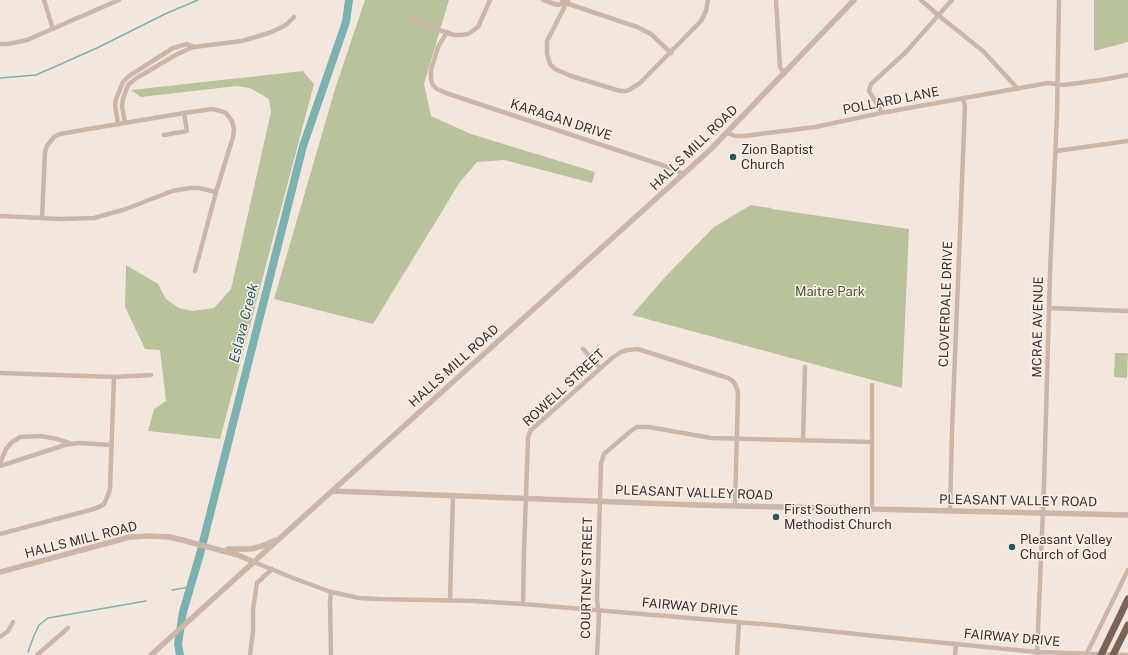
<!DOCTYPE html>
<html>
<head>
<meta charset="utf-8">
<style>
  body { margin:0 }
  canvas { display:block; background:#f3e7dd }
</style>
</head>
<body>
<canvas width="1128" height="655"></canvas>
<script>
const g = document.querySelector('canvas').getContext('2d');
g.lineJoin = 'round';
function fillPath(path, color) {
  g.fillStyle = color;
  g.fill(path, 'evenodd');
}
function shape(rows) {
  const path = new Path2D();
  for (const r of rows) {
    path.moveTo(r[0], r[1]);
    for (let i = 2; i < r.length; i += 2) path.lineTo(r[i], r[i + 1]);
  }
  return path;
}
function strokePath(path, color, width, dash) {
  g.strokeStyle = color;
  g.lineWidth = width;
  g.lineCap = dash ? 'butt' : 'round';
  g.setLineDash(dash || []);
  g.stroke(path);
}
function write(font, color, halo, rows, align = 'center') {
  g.font = font + ' "Public Sans",sans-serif';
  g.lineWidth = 3;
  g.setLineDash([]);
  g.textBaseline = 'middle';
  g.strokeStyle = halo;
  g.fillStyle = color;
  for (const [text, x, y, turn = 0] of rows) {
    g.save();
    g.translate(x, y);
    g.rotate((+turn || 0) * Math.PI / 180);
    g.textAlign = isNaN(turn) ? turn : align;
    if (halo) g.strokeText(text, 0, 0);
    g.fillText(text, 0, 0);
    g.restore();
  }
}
fillPath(shape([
  [365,0,449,0,424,84,431,116,471,134,595,172,592,183,504,160,477,162,460,182,373,324,274,299,335,89],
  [1094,0,1128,0,1128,42,1094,51],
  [303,71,314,84,220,439,148,431,154,409,166,401,160,350,145,349,125,307,126,265,158,284,166,299,179,308,192,311,214,308,231,289,271,112,269,99,250,88,237,86,141,97,131,90],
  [751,205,769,208,770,207,772,209,909,229,902,388,632,315,666,276,714,227],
  [1115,353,1128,353,1127,378,1114,377]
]), '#b8c39c');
strokePath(shape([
  [0,78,36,75,97,48,165,14,198,0],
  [172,590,190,587],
  [28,652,33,638,39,625,48,618,146,601]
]), '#7ab2b1', 1.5);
strokePath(shape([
  [180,655,178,644,183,612,200,554,303,146,346,22,349,0]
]), '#7ab2b1', 8);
strokePath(shape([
  [44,0,53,29],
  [543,0,558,5,566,3],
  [562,0,566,3,637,27,651,34,671,53],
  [568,0,547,41,547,54,550,64,555,69,571,76,620,91,625,91,629,90,640,83,701,21,706,11,708,0],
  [776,0,780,67,784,74],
  [921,0,938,15,983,51,1018,89],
  [410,20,454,35,461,35,468,34,478,27,490,0],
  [447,32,438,47,431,70,431,80,433,85,437,89,446,93,668,167,684,174],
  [0,44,8,44,27,40,119,0],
  [881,113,880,109,869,91,871,84,905,53,952,0],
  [125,123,122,106,123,99,128,85,135,79,174,56,186,50,194,47,242,41,269,33,280,28,287,24,294,17],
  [118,124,115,105,116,99,123,82,129,76,173,48,187,44,194,47],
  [728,133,735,136,744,136,815,127,881,113,1048,83,1063,85,1071,84,1101,80,1128,75],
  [164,135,187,131,184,113],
  [1056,151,1128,141],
  [0,216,61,219,94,218,126,209,172,191,190,188,199,188,216,192],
  [42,218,45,152,47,146,54,137,60,134,83,130,184,113,212,109,221,111,226,113,232,121,234,129,233,137,216,192,195,271],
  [1050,308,1128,311],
  [583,349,600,368],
  [0,373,114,377,151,375],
  [872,385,872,509],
  [803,440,805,367],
  [0,463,6,449,12,442,20,437,41,436,57,439,69,443],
  [0,466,65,445,79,443,111,445],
  [950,511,952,431,965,106,963,98],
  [0,534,90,510,99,507,104,504,108,495,110,489,114,377],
  [254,562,293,578,331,592,359,598,379,599,474,601,523,604,773,625,884,637,1037,652,1128,655],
  [450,600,453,495],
  [523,604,524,552,528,438,529,434,531,430,612,358,621,352,627,350,638,349,728,378,733,381,736,386,738,393,735,506],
  [0,637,8,631,13,622],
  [1037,654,1044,485,1050,272,1057,115,1059,0],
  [37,655,68,628],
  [250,655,253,630,253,610,257,583,272,569],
  [331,655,330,602,331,592],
  [597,655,599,616,597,600,601,464,604,454,631,431,637,427,649,427,711,438,872,442],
  [737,655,739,622],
  [955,655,956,644],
  [1086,655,1128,570]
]), '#ccb6a8', 4.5);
strokePath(shape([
  [332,491,695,505,1128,515],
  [228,549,251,549,262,546,276,540],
  [0,572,130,537,150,536,170,537,182,540,238,555,254,562],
  [151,655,332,491,710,150,854,0]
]), '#ccb6a8', 5.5);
strokePath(shape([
  [1101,655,1128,599],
  [1113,655,1128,625]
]), '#7b6259', 7);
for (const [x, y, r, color] of [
  [733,157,4,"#1c5c5c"],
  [776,517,4,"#1c5c5c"],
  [1012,547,4,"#1c5c5c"]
]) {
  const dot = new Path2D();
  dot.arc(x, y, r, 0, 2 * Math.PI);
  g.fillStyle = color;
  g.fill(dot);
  strokePath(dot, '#fbf2e9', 1.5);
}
write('13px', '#392d28', '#fbf2e9', [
  ["POLLARD LANE",891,101,-11],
  ["KARAGAN DRIVE",561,120,18],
  ["HALLS MILL ROAD",694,148,-44],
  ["CLOVERDALE DRIVE",946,304,-88],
  ["MCRAE AVENUE",1038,327,-89],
  ["HALLS MILL ROAD",454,366,-42],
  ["ROWELL STREET",564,388,-43],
  ["PLEASANT VALLEY ROAD",694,493,2],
  ["PLEASANT VALLEY ROAD",1018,501,1],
  ["HALLS MILL ROAD",81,540,-14],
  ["COURTNEY STREET",587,578,-89],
  ["FAIRWAY DRIVE",690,607,5],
  ["FAIRWAY DRIVE",1012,638,5]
]);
write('13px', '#392d28', '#fbf2e9', [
  ["Zion Baptist",741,150],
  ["Church",741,165],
  ["First Southern",784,510],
  ["Methodist Church",784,525],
  ["Pleasant Valley",1020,540],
  ["Church of God",1020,555]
], 'left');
write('13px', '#4a582b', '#fbf2e9', [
  ["Maitre Park",830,292]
]);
write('italic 14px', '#1c5c5c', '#fbf2e9', [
  ["Eslava Creek",244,323,-76]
]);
</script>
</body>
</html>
